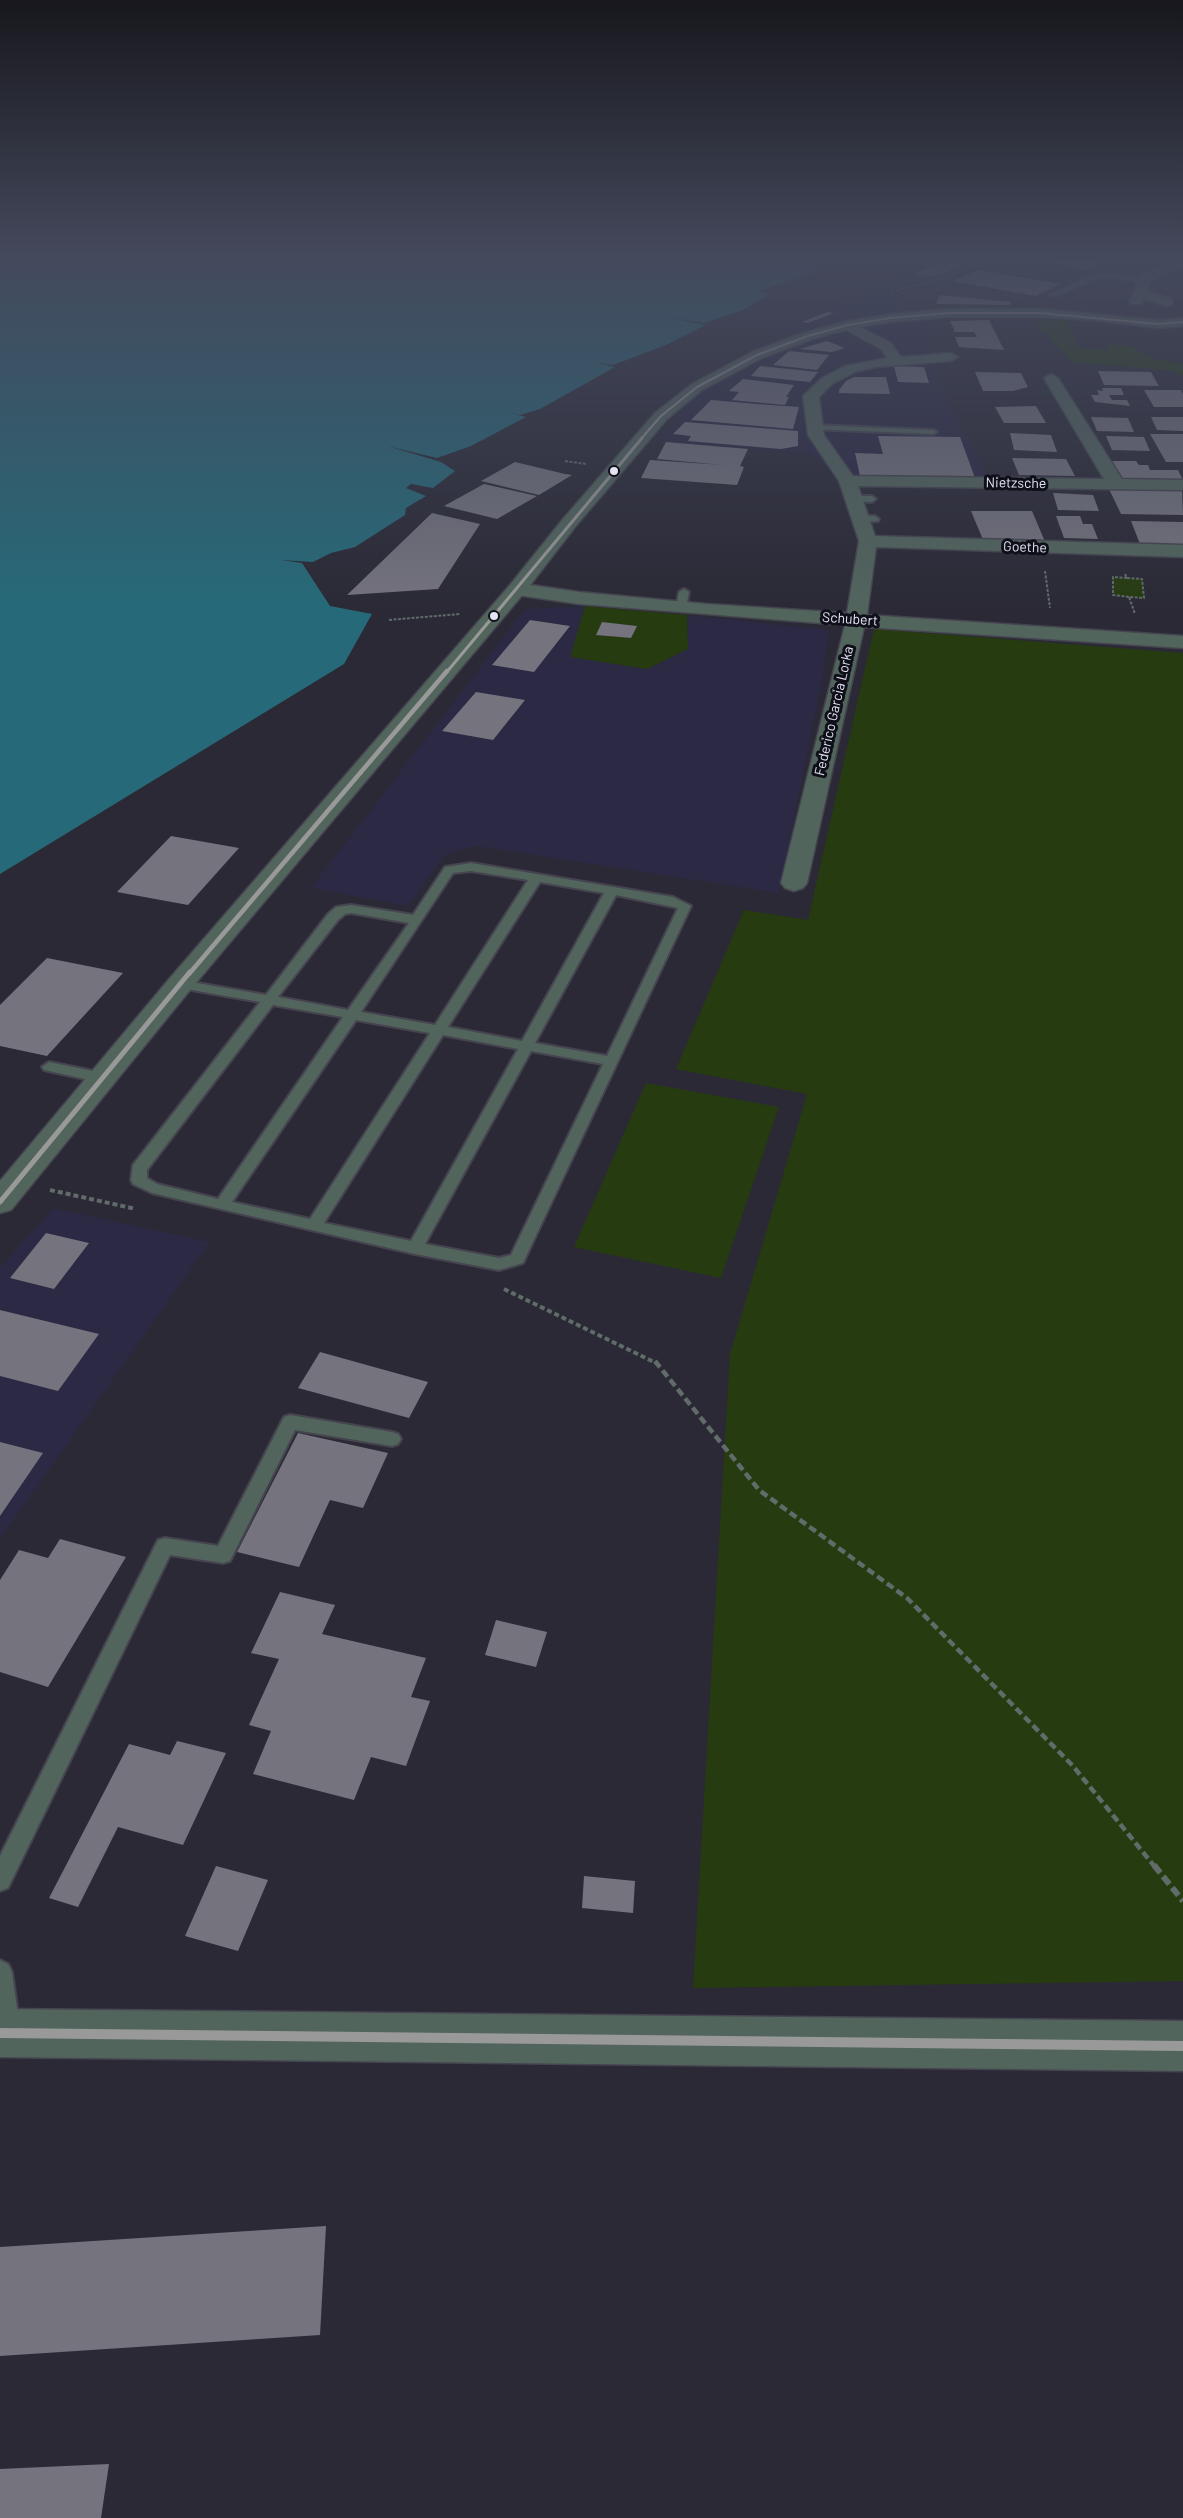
<!DOCTYPE html>
<html>
<head>
<meta charset="utf-8">
<style>
  body { margin:0 }
  canvas { display:block; background:#2a2935 }
</style>
</head>
<body>
<canvas width="1183" height="2518"></canvas>
<script>
const g = document.querySelector('canvas').getContext('2d');
g.lineJoin = 'round';
function fillPath(path, color) {
  g.fillStyle = color;
  g.fill(path, 'evenodd');
}
function shape(rows) {
  const path = new Path2D();
  for (const r of rows) {
    path.moveTo(r[0], r[1]);
    for (let i = 2; i < r.length; i += 2) path.lineTo(r[i], r[i + 1]);
  }
  return path;
}
function strokePath(path, color, width, dash) {
  g.strokeStyle = color;
  g.lineWidth = width;
  g.lineCap = dash ? 'butt' : 'round';
  g.setLineDash(dash || []);
  g.stroke(path);
}
function write(font, color, halo, rows, align = 'center') {
  g.font = font + ' Barlow,sans-serif';
  g.lineWidth = 6;
  g.setLineDash([]);
  g.textBaseline = 'middle';
  g.strokeStyle = halo;
  g.fillStyle = color;
  for (const [text, x, y, turn = 0] of rows) {
    g.save();
    g.translate(x, y);
    g.rotate((+turn || 0) * Math.PI / 180);
    g.textAlign = isNaN(turn) ? turn : align;
    if (halo) g.strokeText(text, 0, 0);
    g.fillText(text, 0, 0);
    g.restore();
  }
}
fillPath(shape([
  [948,259,1183,259,1183,285,1156,280,1044,301,947,282,904,294,897,305,930,321,929,365,990,483,848,481,808,453,660,441,698,388,814,337,780,330],
  [585,606,571,657,688,649,687,615,829,630,822,680,779,893,476,846,446,854,408,906,311,888,525,609],
  [53,1208,210,1242,0,1539,0,1268]
]), '#2b2943');
fillPath(shape([
  [1067,320,1079,348,1106,350,1110,345,1130,346,1154,359,1183,364,1183,376,1175,371,1072,362,1033,321],
  [1113,577,1142,579,1144,598,1113,595],
  [585,606,687,615,688,649,647,669,570,657],
  [603,623,636,626,631,638,597,635],
  [874,629,1183,653,1183,1981,693,1988,730,1354,807,1094,676,1069,744,910,808,920],
  [646,1083,779,1107,721,1278,574,1247]
]), '#263b10');
fillPath(shape([
  [0,259,847,259,759,291,771,294,743,310,704,323,666,317,706,325,666,345,613,365,598,363,615,367,540,409,520,415,506,412,526,417,471,446,437,458,387,446,441,462,455,471,433,488,411,484,406,488,426,496,406,508,405,515,355,547,331,553,313,562,281,560,302,563,330,606,372,614,344,664,0,874]
]), '#266a79');
fillPath(shape([
  [1036,259,1112,259,1087,270],
  [942,261,961,265,933,277,914,273],
  [979,270,1061,284,1036,296,953,281],
  [940,295,1011,302,1010,305,936,304],
  [827,312,834,313,808,323,802,322],
  [989,320,1004,350,959,347,955,337,977,337,974,332,955,332,950,321],
  [827,341,845,348,832,352,800,349],
  [789,351,829,355,817,370,773,365],
  [760,366,818,372,810,382,751,376],
  [894,366,924,367,929,383,898,382],
  [1098,371,1151,372,1159,386,1104,385],
  [975,372,1021,373,1028,387,1013,391,983,391],
  [854,377,886,377,890,394,839,393,839,390,846,381],
  [743,379,794,385,786,397,789,397,785,405,732,400,739,392,729,391],
  [1102,388,1121,388,1124,395,1109,395,1112,400,1127,400,1130,406,1095,402,1091,395,1099,395,1097,390,1103,391],
  [1144,390,1181,390,1183,394,1183,407,1154,407],
  [711,400,757,404,799,407,793,429,691,420],
  [1036,406,1046,423,1004,423,995,407],
  [1091,417,1128,418,1134,432,1097,431],
  [1151,417,1183,417,1183,431,1157,430],
  [685,422,798,431,798,446,781,449,688,441,691,436,673,434],
  [1010,433,1051,435,1057,452,1014,450],
  [1150,434,1183,434,1183,462,1166,462],
  [878,436,960,437,975,478,860,476,855,453,883,454],
  [1106,436,1144,437,1150,451,1112,450],
  [666,442,748,449,740,466,744,467,737,485,641,478,650,460,723,465,657,459],
  [1012,458,1066,459,1075,476,1019,475],
  [1112,461,1136,461,1139,465,1148,465,1150,470,1178,470,1183,480,1122,479],
  [515,462,565,474,572,475,539,495,481,481],
  [484,484,537,496,497,519,444,506],
  [1109,489,1182,490,1183,515,1121,514],
  [1053,493,1093,495,1099,511,1058,510],
  [971,511,1032,511,1046,544,984,542],
  [432,513,480,524,438,589,347,595],
  [1056,516,1080,516,1083,524,1092,524,1098,539,1064,538],
  [1131,521,1183,522,1183,545,1140,544],
  [530,620,570,626,534,672,492,665],
  [602,622,637,626,631,638,596,635],
  [476,692,525,700,493,740,442,731],
  [171,836,239,848,188,905,117,892],
  [47,958,123,973,47,1056,0,1046,0,1005],
  [46,1233,89,1243,54,1289,10,1278],
  [0,1310,99,1334,58,1391,0,1376],
  [320,1352,428,1382,409,1418,298,1388],
  [298,1433,388,1453,363,1508,330,1500,299,1567,237,1552],
  [0,1442,43,1453,0,1516],
  [60,1539,126,1557,48,1687,0,1672,0,1580,19,1550,48,1558],
  [280,1592,335,1605,322,1634,426,1658,411,1697,430,1701,406,1766,371,1757,354,1800,253,1774,271,1731,249,1725,279,1659,251,1653],
  [496,1620,547,1632,536,1667,485,1655],
  [177,1741,226,1753,183,1845,118,1827,78,1907,49,1898,129,1744,170,1755],
  [216,1866,268,1880,238,1951,185,1936],
  [584,1876,635,1881,633,1913,582,1908],
  [326,2226,320,2335,0,2356,0,2247],
  [109,2464,101,2518,0,2518,0,2469]
]), '#74737e');
const service = shape([
  [1110,273,1146,280,1143,282,1110,277,1095,279,1055,296,1050,295,1092,276,1110,273],
  [814,425,933,430,937,432,933,434,811,429,810,427,814,425],
  [855,496,872,496,876,499,872,502,852,501,852,497,855,496],
  [875,516,879,519,878,521,862,522,858,519,862,516,875,516],
  [684,589,689,592,686,608,681,611,676,608,679,592,684,589],
  [471,863,673,897,691,906,523,1263,499,1270,415,1254,152,1193,133,1184,131,1180,133,1165,260,1002,175,987,173,984,175,981,180,980,266,995,328,914,336,907,351,905,413,915,445,867,471,863],
  [471,871,528,880,435,1025,361,1012,453,873,471,871],
  [540,882,604,893,522,1041,448,1027,540,882],
  [616,895,678,908,607,1056,535,1043,616,895],
  [351,913,409,923,348,1010,278,997,338,920,345,914,351,913],
  [273,1005,343,1017,218,1199,157,1184,147,1178,147,1170,273,1005],
  [356,1020,430,1033,310,1219,232,1202,356,1020],
  [443,1035,518,1049,411,1241,324,1223,443,1035],
  [531,1051,603,1064,511,1255,499,1258,425,1244,531,1051],
  [49,1062,103,1073,110,1078,103,1083,44,1070,42,1067,49,1062],
  [290,1415,392,1432,398,1434,401,1439,398,1444,392,1446,295,1430,230,1561,223,1563,170,1555,8,1888,0,1891,0,1856,158,1540,165,1538,218,1546,284,1417,290,1415],
  [0,1960,8,1964,12,1972,20,2030,17,2039,8,2042,0,2039,0,1960]
]);
const minor = shape([
  [1175,259,1183,259,1183,265,1149,282,1148,291,1171,299,1173,302,1171,305,1166,306,1144,299,1141,304,1131,304,1129,301,1134,293,1138,277,1175,259],
  [848,321,891,343,901,357,951,353,958,357,951,361,876,367,855,372,832,384,819,397,824,435,853,476,1104,479,1044,378,1051,374,1058,378,1122,479,1183,480,1183,490,858,486,875,536,1183,545,1183,557,876,547,867,615,1183,636,1183,648,864,627,807,883,803,888,794,891,785,888,781,883,845,625,579,604,517,595,510,593,507,589,510,585,517,583,579,592,707,604,847,613,859,541,839,481,808,435,803,396,822,378,845,366,887,358,881,349,843,328,841,325,843,322,848,321]
]);
const tertiary = shape([
  [948,309,1040,309,1159,320,1183,318,1183,326,1159,328,1092,320,1040,317,948,317,890,322,849,329,813,339,762,358,702,390,667,419,575,527,524,593,190,990,11,1210,0,1213,0,1181,170,978,510,585,563,519,655,413,692,384,752,352,803,333,848,321,890,314,948,309],
  [0,2009,1183,2021,1183,2071,0,2057,0,2009]
]);
strokePath(service, '#45444f', 4);
strokePath(minor, '#45444f', 3);
strokePath(tertiary, '#45444f', 3);
strokePath(shape([
  [943,259,1043,278],
  [891,295,894,291,948,277,985,259]
]), '#606b6a', 1.5, [2, 1.5]);
strokePath(shape([
  [565,461,586,464],
  [1045,571,1050,608],
  [1125,574,1127,578,1142,579,1144,598,1129,597,1135,614],
  [1127,578,1113,577,1113,595,1129,597],
  [389,620,460,614]
]), '#606b6a', 2, [3, 1.5]);
strokePath(shape([
  [50,1190,136,1209],
  [504,1289,656,1363]
]), '#606b6a', 4, [5, 3]);
strokePath(shape([
  [655,1361,759,1490,907,1598,1073,1766,1155,1867]
]), '#606b6a', 4.5, [8, 4]);
strokePath(shape([
  [1154,1865,1183,1901]
]), '#606b6a', 6, [10, 4.5]);
fillPath(service, '#52655d');
fillPath(minor, '#52655d');
fillPath(tertiary, '#52655d');
strokePath(shape([
  [640,440,661,416,697,387,757,355,808,336,848,325,890,318,948,313,1040,313,1159,324,1183,322]
]), '#999', 2);
strokePath(shape([
  [446,673,642,438]
]), '#999', 3);
strokePath(shape([
  [189,974,447,671]
]), '#999', 4.5);
strokePath(shape([
  [0,1202,190,972]
]), '#999', 5);
strokePath(shape([
  [0,2033,1183,2046]
]), '#999', 10);
const sky = g.createLinearGradient(0, 0, 0, 612);
sky.addColorStop(0, '#17171d');
sky.addColorStop(0.42, '#44495c');
sky.addColorStop(1, '#44495c00');
g.fillStyle = sky;
g.fillRect(0, 0, 1183, 612);
for (const [x, y, r, color] of [
  [614,471,5,"#e3e3f2"],
  [494,616,5,"#e3e3f2"]
]) {
  const dot = new Path2D();
  dot.arc(x, y, r, 0, 2 * Math.PI);
  g.fillStyle = color;
  g.fill(dot);
  strokePath(dot, '#0f0f19', 2);
}
write('14px', '#e3e3f2', '#0f0f19', [
  ["Nietzsche",1016,483,1],
  ["Goethe",1025,547,2],
  ["Schubert",850,619,4],
  ["Federico Garcia Lorka",834,711,-77]
]);
</script>
</body>
</html>
